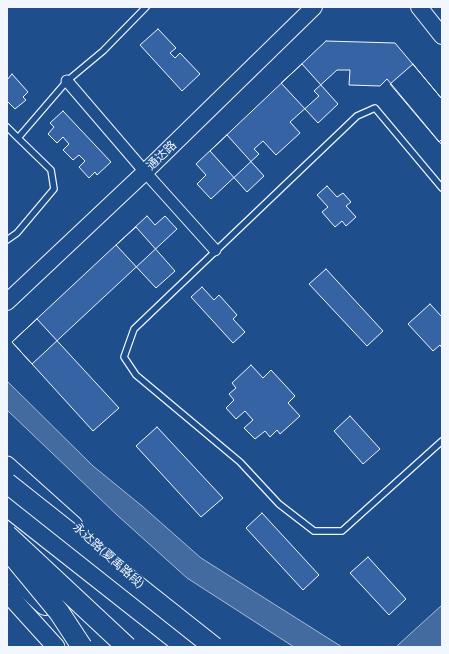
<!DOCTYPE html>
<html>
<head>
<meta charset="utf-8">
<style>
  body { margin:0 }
  #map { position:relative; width:449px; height:654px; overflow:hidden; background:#1f4e8c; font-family:"Archivo Narrow",sans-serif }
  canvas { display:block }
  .frame { position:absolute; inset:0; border:8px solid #f2f6ff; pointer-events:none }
</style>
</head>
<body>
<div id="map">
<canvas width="449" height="654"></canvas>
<div class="frame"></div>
</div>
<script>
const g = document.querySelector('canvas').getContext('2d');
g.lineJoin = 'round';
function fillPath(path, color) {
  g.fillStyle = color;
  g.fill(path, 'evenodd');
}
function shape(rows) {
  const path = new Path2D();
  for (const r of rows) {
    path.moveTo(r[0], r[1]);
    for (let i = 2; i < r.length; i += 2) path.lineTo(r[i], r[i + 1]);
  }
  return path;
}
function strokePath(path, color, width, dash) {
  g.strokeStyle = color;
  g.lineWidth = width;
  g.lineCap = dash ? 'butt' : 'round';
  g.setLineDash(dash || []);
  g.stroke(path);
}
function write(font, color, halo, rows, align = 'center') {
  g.font = font + ' "Archivo Narrow","Noto Sans SC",sans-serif';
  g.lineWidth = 3;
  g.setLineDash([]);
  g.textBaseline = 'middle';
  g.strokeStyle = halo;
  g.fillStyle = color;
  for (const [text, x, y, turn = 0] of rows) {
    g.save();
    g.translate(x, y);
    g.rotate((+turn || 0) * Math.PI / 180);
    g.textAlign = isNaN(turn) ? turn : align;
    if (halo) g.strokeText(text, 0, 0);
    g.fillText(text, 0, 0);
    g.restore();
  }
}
const water = shape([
  [7,381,93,466,142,506,201,558,342,647,294,647,187,578,117,515,7,410,7,381],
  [442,605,442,647,397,647,398,645,442,605]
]);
fillPath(water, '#446ba0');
strokePath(water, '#a8bbd7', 1);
const building = shape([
  [158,29,176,48,170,53,175,58,180,53,200,74,182,91,140,45,158,29],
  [326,41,395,43,442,99,442,145,387,79,380,86,349,85,350,70,337,70,314,91,319,96,290,122,300,133,276,155,263,141,254,149,259,154,211,199,197,184,206,175,196,164,326,41],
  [302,64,338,104,318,123,281,83,302,64],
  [413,64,442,99,442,139,439,142,390,84,413,64],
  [12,74,28,92,23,97,26,100,15,109,7,101,7,80,12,74],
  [63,111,111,162,97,175,95,172,89,178,79,167,85,161,79,155,73,160,63,150,69,144,63,137,57,143,48,134,54,127,50,123,63,111],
  [227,135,264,176,247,192,210,151,227,135],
  [327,186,337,197,343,193,351,202,346,206,356,217,346,226,342,221,335,227,322,212,328,207,317,195,327,186],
  [147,216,155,225,165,216,177,229,32,364,12,342,147,216],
  [136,227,175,271,156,288,116,245,136,227],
  [326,269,383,331,367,346,309,284,326,269],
  [202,287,214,300,219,295,237,315,233,319,245,332,233,343,191,297,202,287],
  [430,304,442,317,442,348,440,345,433,351,408,324,430,304],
  [37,319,119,408,93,431,12,342,37,319],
  [251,365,263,378,271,370,295,396,288,403,300,416,280,434,277,430,270,437,265,431,255,439,244,428,253,420,245,411,236,419,226,408,234,400,229,394,236,388,232,383,251,365],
  [350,416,380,449,363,464,334,431,350,416],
  [157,427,223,498,201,517,136,446,157,427],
  [262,513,319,575,303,590,246,528,262,513],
  [368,557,406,599,389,615,350,573,368,557]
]);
fillPath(building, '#3563a3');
strokePath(building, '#f2f6ff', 1);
const lane = shape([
  [7,127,18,138,67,81,103,51,146,7],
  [442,188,375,108,357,116,134,329,124,357,136,375,240,462,279,504,314,531,342,531,442,441],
  [7,240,17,233,54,189,51,170,18,138]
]);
const street = shape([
  [67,81,145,172,215,250]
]);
const secondary = shape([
  [419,7,442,36],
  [7,302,145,172,314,7]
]);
const primary = shape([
  [7,465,74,525],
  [7,593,56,647]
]);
const highway = shape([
  [7,506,186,647],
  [7,570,45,605]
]);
strokePath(lane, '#f2f6ff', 8);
strokePath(street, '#f2f6ff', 13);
strokePath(secondary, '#f2f6ff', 18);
strokePath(primary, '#f2f6ff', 19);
strokePath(highway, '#f2f6ff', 22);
strokePath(lane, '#1f4e8c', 5.5);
strokePath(street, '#1f4e8c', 11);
strokePath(secondary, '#1f4e8c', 16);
strokePath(primary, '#1f4e8c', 17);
strokePath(highway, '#1f4e8c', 20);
const highwayBridge = shape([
  [7,483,214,647],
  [7,535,127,647],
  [7,549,59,612,82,647]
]);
strokePath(highwayBridge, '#f2f6ff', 22, []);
strokePath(highwayBridge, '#1f4e8c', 20);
write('12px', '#f2f6ff', '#1f4e8c', [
  ["通达路",162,156,-44],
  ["永达路(夏禹路段)",108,556,42]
]);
</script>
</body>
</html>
